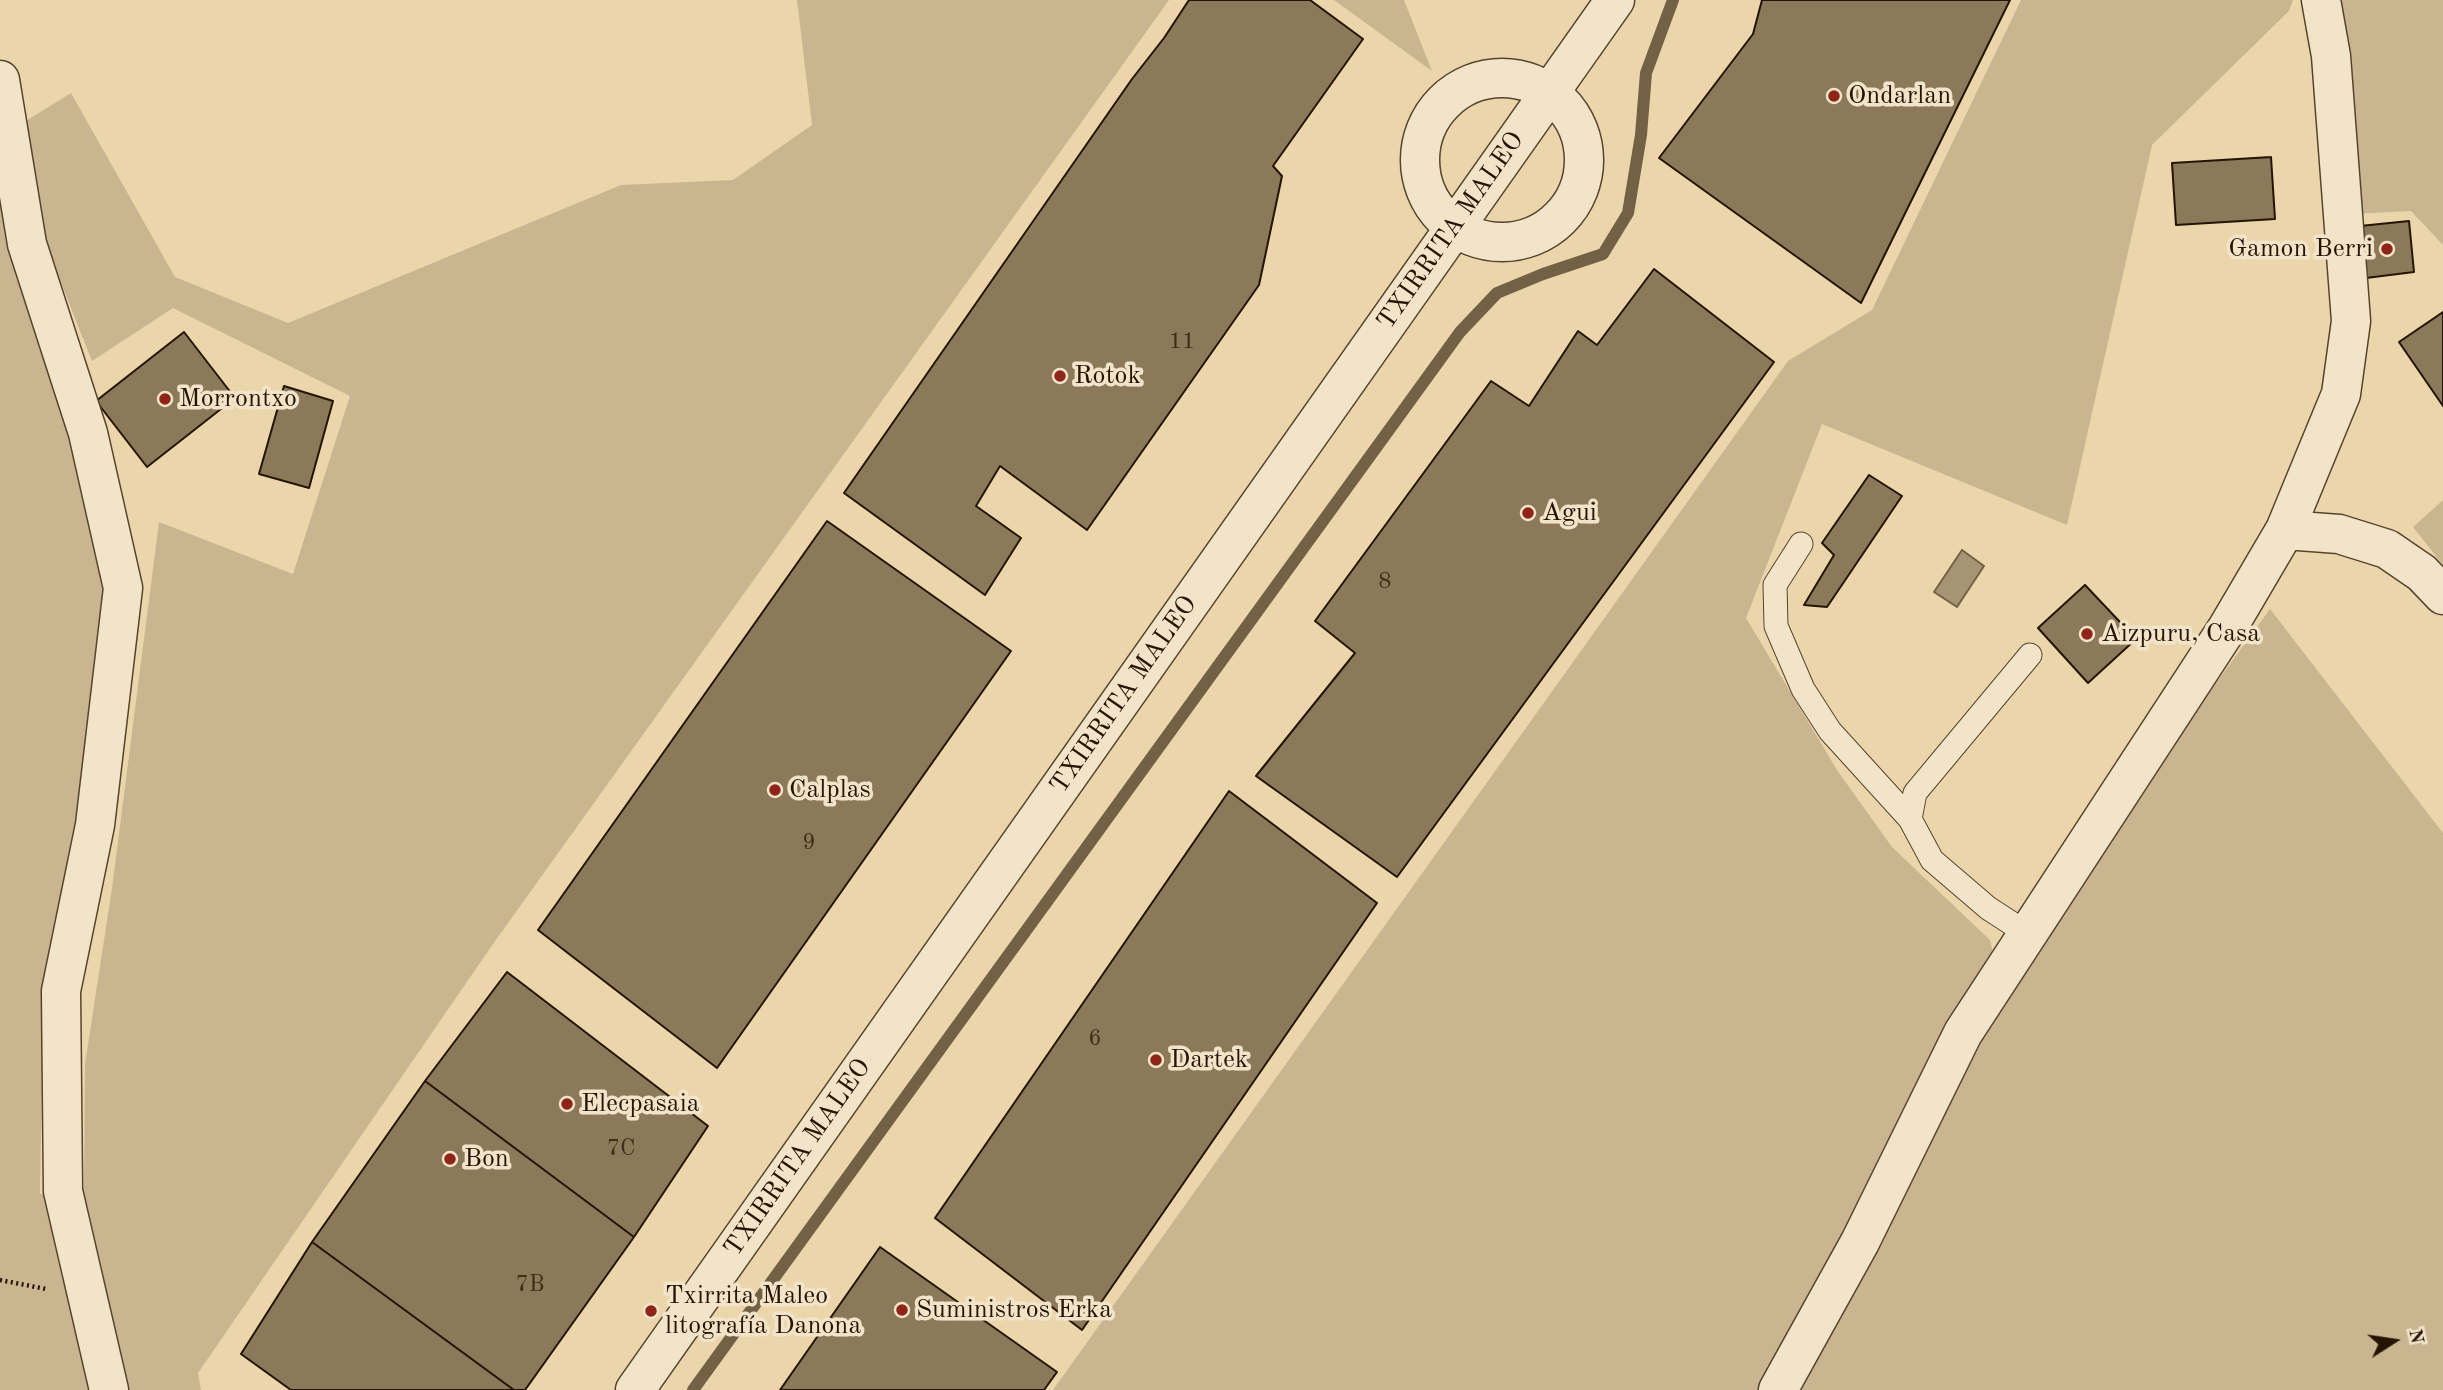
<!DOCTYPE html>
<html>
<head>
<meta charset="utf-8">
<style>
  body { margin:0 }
  #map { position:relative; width:2443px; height:1390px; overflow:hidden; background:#ebd6ac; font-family:"Old Standard TT",serif }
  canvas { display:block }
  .north { position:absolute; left:2359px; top:1306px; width:70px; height:70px; -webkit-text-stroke:5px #f2e4c9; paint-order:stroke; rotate:78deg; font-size:19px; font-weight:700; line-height:28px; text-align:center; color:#241401 }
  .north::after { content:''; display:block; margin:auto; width:24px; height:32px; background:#241401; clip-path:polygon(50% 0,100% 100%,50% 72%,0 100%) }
</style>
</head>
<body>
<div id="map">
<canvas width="2443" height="1390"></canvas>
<div class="north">N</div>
</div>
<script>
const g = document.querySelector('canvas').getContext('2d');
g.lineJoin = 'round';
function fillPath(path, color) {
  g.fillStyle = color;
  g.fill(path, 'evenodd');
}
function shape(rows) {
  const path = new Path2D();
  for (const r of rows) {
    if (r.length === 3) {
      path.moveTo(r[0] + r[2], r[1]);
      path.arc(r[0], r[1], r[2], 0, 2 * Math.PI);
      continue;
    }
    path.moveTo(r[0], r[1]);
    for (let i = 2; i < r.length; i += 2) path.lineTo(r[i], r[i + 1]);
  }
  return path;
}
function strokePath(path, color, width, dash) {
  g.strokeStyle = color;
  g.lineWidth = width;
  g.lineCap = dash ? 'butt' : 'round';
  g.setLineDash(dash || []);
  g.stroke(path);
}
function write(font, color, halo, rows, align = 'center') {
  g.font = font + ' "Old Standard TT",serif';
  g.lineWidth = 7;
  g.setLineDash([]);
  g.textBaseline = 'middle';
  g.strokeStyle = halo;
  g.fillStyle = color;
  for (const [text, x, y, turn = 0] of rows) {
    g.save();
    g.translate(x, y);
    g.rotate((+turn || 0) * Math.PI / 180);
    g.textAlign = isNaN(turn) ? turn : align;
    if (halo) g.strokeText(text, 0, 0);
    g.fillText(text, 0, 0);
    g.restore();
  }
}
fillPath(shape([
  [797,0,1169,0,493,944,198,1373,201,1390,0,1390,0,132,110,593,96,700,43,1010,40,1194,84,1188,85,1064,112,888,159,522,293,574,350,396,173,308,92,361,44,240,24,122,71,93,175,277,288,323,621,185,733,180,812,125],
  [1334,0,1404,0,1432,71],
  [2021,0,2293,0,2289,11,2152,145,2067,525,1822,424,1746,618,1837,770,1892,847,1990,940,2004,1007,2157,764,2270,609,2443,833,2443,1390,1053,1390,1788,361,1872,310],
  [2332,0,2443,0,2443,245,2411,211,2351,214],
  [2443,500,2443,565,2413,527]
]), '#c9b58f');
const water = shape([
  [1962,550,1984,566,1957,607,1934,592,1962,550]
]);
fillPath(water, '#a79472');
strokePath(water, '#736145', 2);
strokePath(shape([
  [693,1390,1460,332,1497,293,1543,274,1603,254,1628,213,1641,135,1646,73,1673,0]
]), '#736145', 12);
const building = shape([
  [1189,0,1310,0,1363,39,1273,166,1282,176,1259,285,1087,530,1000,466,976,506,1021,538,985,595,844,493,1132,79,1164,38,1189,0],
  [1762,0,2010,0,1861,303,1659,158,1753,34,1762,0],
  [2271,157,2275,219,2176,225,2172,163,2271,157],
  [2409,221,2414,272,2366,278,2360,226,2409,221],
  [1654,269,1774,362,1397,877,1256,776,1355,653,1315,621,1491,381,1529,406,1578,331,1597,345,1654,269],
  [2443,312,2443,406,2399,342,2443,312],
  [184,332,235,398,147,467,96,401,184,332],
  [284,386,333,401,309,488,259,474,284,386],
  [1869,475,1902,496,1827,607,1804,605,1834,555,1822,543,1869,475],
  [827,521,1011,651,717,1068,538,930,827,521],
  [2085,585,2136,639,2088,683,2038,628,2085,585],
  [1229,791,1377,903,1082,1330,935,1218,1229,791],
  [507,972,708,1126,634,1237,425,1081,507,972],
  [425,1081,634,1237,525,1390,514,1390,312,1242,425,1081],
  [312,1242,514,1390,291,1390,241,1354,312,1242],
  [880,1247,1057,1372,1044,1390,780,1390,880,1247]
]);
fillPath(building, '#8b795a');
strokePath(building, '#241401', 2);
const lane = shape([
  [1801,544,1775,585,1776,626,1803,689,1830,731,1910,819,1932,860,1988,908,2028,934],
  [1910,819,1915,793,2030,655]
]);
const street = shape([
  [1502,160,82],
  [0,80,27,244,88,433,123,588,95,825,61,991,63,1191,109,1390],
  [2285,530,2339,534,2387,549,2422,573,2443,595],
  [635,1390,1615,0],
  [1778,1390,1860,1242,1963,1033,2228,627,2285,530,2341,394,2351,321,2331,56,2321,0]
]);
strokePath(lane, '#56442c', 25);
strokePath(street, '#56442c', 41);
strokePath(shape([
  [0,1280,46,1289]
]), '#241401', 4.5, [2, 3.5]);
strokePath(lane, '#f2e4c9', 23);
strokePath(street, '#f2e4c9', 38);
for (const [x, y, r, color] of [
  [1834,96,7,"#8f2418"],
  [2387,249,7,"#8f2418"],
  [1060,376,7,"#8f2418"],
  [165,399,7,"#8f2418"],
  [1528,513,7,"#8f2418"],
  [2087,634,7,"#8f2418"],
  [775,790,7,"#8f2418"],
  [1156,1060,7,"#8f2418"],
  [567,1104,7,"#8f2418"],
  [450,1159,7,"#8f2418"],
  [902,1310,7,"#8f2418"],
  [651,1311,7,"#8f2418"]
]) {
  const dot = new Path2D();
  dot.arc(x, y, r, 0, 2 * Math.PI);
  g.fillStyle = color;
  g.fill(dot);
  strokePath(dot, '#f2e4c9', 2.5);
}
write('23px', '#3e2d17', null, [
  ["11",1182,342],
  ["8",1385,582],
  ["9",809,843],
  ["6",1095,1039],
  ["7C",621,1149],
  ["7B",530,1285]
]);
write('26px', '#241401', '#f2e4c9', [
  ["Ondarlan",1848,96],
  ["Gamon Berri",2373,249,"right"],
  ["Rotok",1074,376],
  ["Morrontxo",179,399],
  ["Agui",1542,513],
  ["Aizpuru, Casa",2101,634],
  ["Calplas",789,790],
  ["Dartek",1170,1060],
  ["Elecpasaia",581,1104],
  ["Bon",464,1159],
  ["Txirrita Maleo",665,1296],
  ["litografía Danona",665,1326],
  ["Suministros Erka",916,1310]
], 'left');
write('26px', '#241401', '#f2e4c9', [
  ["TXIRRITA MALEO",1451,231,-55],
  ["TXIRRITA MALEO",1124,695,-55],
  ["TXIRRITA MALEO",798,1158,-55]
]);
</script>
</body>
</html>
